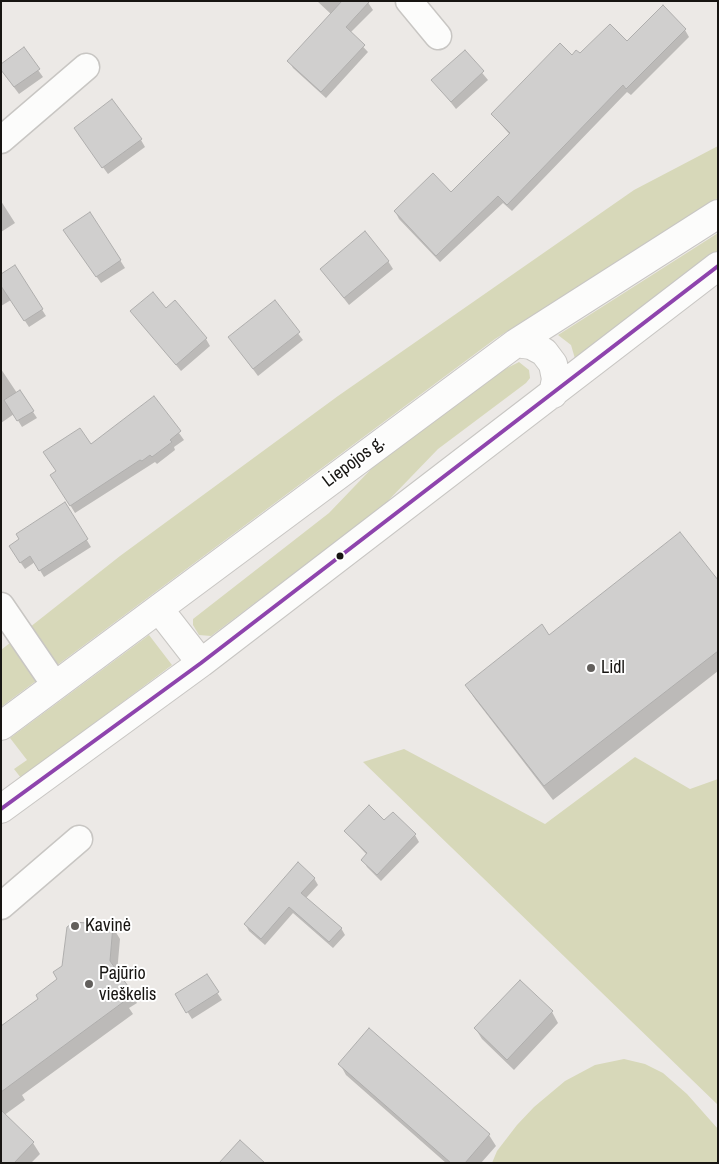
<!DOCTYPE html>
<html>
<head>
<meta charset="utf-8">
<style>
  body { margin:0 }
  #map { position:relative; width:719px; height:1164px; overflow:hidden; background:#ece9e6; font-family:"Archivo Narrow",sans-serif }
  canvas { display:block }
  .frame { position:absolute; inset:0; border:2px solid #171512; pointer-events:none }
</style>
</head>
<body>
<div id="map">
<canvas width="719" height="1164"></canvas>
<div class="frame"></div>
</div>
<script>
const g = document.querySelector('canvas').getContext('2d');
g.lineJoin = 'round';
function fillPath(path, color) {
  g.fillStyle = color;
  g.fill(path, 'evenodd');
}
function shape(rows) {
  const path = new Path2D();
  for (const r of rows) {
    path.moveTo(r[0], r[1]);
    for (let i = 2; i < r.length; i += 2) path.lineTo(r[i], r[i + 1]);
  }
  return path;
}
function strokePath(path, color, width, dash) {
  g.strokeStyle = color;
  g.lineWidth = width;
  g.lineCap = dash ? 'butt' : 'round';
  g.setLineDash(dash || []);
  g.stroke(path);
}
function write(font, color, halo, rows, align = 'center') {
  g.font = font + ' "Archivo Narrow",sans-serif';
  g.lineWidth = 4;
  g.setLineDash([]);
  g.textBaseline = 'middle';
  g.strokeStyle = halo;
  g.fillStyle = color;
  for (const [text, x, y, turn = 0] of rows) {
    g.save();
    g.translate(x, y);
    g.rotate((+turn || 0) * Math.PI / 180);
    g.textAlign = isNaN(turn) ? turn : align;
    if (halo) g.strokeText(text, 0, 0);
    g.fillText(text, 0, 0);
    g.restore();
  }
}
fillPath(shape([
  [718,146,718,198,495,339,1,707,1,650,120,556,338,396,634,190],
  [718,233,718,252,576,362,571,345,558,335],
  [519,362,529,370,530,378,526,383,438,449,382,507,211,636,199,635,193,625,193,619,329,513,376,464,505,369],
  [149,635,172,665,21,778,14,769,27,760,10,738],
  [404,749,545,824,635,757,690,789,718,779,718,1105,363,762],
  [624,1059,645,1064,663,1073,687,1094,718,1129,718,1163,492,1163,497,1151,517,1125,534,1107,565,1081,595,1065]
]), '#d7d8b9');
fillPath(shape([
  [317,1,367,1,373,10,350,33,368,52,326,98,293,68,289,61,332,15],
  [685,30,689,37,631,95,627,92,512,211,503,203,440,262,399,219,395,211,451,193,510,135,492,114,572,56],
  [464,51,488,80,456,109,433,80],
  [38,70,43,77,19,94,4,74],
  [79,135,141,140,145,147,108,174],
  [1,201,15,223,1,232],
  [69,238,120,260,125,268,101,283],
  [388,261,393,269,349,305,321,269],
  [15,267,46,316,29,327,11,300,1,306,1,276],
  [274,302,303,340,258,376,229,337],
  [166,310,206,339,210,346,181,371,132,312],
  [1,369,17,393,20,392,37,418,22,427,14,414,1,423],
  [154,398,184,440,174,447,175,450,157,464,155,462,75,513,56,482,57,471],
  [65,504,91,547,44,577,35,562,25,569,14,553],
  [718,582,718,671,553,800,475,699,466,685,549,636],
  [385,822,415,835,419,842,381,881,367,867,363,860,367,855,345,831],
  [314,878,318,885,306,898,341,928,345,935,333,948,293,913,265,945,249,931,245,924],
  [112,926,120,939,117,973,137,1003,129,1008,133,1014,22,1095,25,1100,3,1116,1,1126,1,1028,40,999],
  [206,976,222,1000,192,1019,176,994],
  [552,1012,558,1023,514,1070,482,1039,475,1028],
  [370,1030,489,1135,496,1146,481,1163,446,1163,346,1075,340,1064],
  [33,1143,40,1154,31,1163,1,1163]
]), '#0003');
const building = shape([
  [342,1,370,1,346,27,365,45,321,92,287,61,342,1],
  [663,5,686,29,626,89,623,85,507,205,498,196,436,256,394,211,433,173,451,192,510,133,491,114,560,43,572,55,576,50,580,53,610,24,627,41,663,5],
  [24,47,40,69,14,87,1,70,1,64,24,47],
  [465,50,484,71,451,102,431,80,465,50],
  [112,99,142,139,102,168,74,128,112,99],
  [90,212,121,260,96,277,63,230,90,212],
  [365,231,389,261,344,298,320,269,365,231],
  [15,265,43,309,24,321,1,286,1,274,15,265],
  [153,292,166,308,175,300,207,338,176,365,130,311,153,292],
  [275,300,300,332,253,369,228,337,275,300],
  [20,390,34,411,17,421,4,400,20,390],
  [154,396,181,431,170,440,172,442,152,457,150,455,142,461,140,460,70,506,50,475,56,471,43,452,80,428,91,444,154,396],
  [65,502,88,539,39,571,30,556,20,563,9,546,19,539,16,534,65,502],
  [680,532,718,580,718,651,544,786,465,685,542,624,549,635,680,532],
  [369,805,384,820,393,812,416,834,377,875,361,860,367,853,344,831,369,805],
  [298,862,315,878,301,893,342,928,329,942,289,907,261,939,244,924,298,862],
  [74,922,113,925,110,961,130,989,122,995,126,1000,1,1092,1,1026,38,999,36,995,57,979,53,972,62,966,67,927,74,922],
  [207,974,219,992,186,1013,175,994,207,974],
  [520,980,553,1011,507,1060,474,1028,520,980],
  [369,1028,490,1134,465,1163,451,1163,338,1064,369,1028],
  [1,1110,34,1142,14,1163,1,1163,1,1110],
  [240,1140,265,1163,219,1163,240,1140]
]);
fillPath(building, '#d0cfce');
strokePath(building, '#afaead', 1);
const minor = shape([
  [409,1,438,36],
  [1,140,86,67],
  [1,606,55,685],
  [1,906,79,839]
]);
const primary = shape([
  [516,343,531,345,544,352,553,364,556,379,553,394],
  [159,609,201,663],
  [1,726,516,343,718,214],
  [1,809,201,663,718,266]
]);
strokePath(minor, '#c8c6c3', 29);
strokePath(primary, '#c8c6c3', 30);
strokePath(minor, '#fcfcfb', 26);
strokePath(primary, '#fcfcfb', 28);
strokePath(shape([
  [1,809,201,663,718,266]
]), '#8e44ad', 4);
for (const [x, y, r, color] of [
  [340,556,4.5,"#171512"],
  [591,668,5,"#625f5c"],
  [75,926,5,"#625f5c"],
  [89,984,5,"#625f5c"]
]) {
  const dot = new Path2D();
  dot.arc(x, y, r, 0, 2 * Math.PI);
  g.fillStyle = color;
  g.fill(dot);
  strokePath(dot, '#fff', 2);
}
write('18px', '#171512', '#fff', [
  ["Liepojos g.",354,462,-37]
]);
write('18px', '#171512', '#fff', [
  ["Lidl",601,668],
  ["Kavinė",85,926],
  ["Pajūrio",99,974],
  ["vieškelis",99,995]
], 'left');
</script>
</body>
</html>
